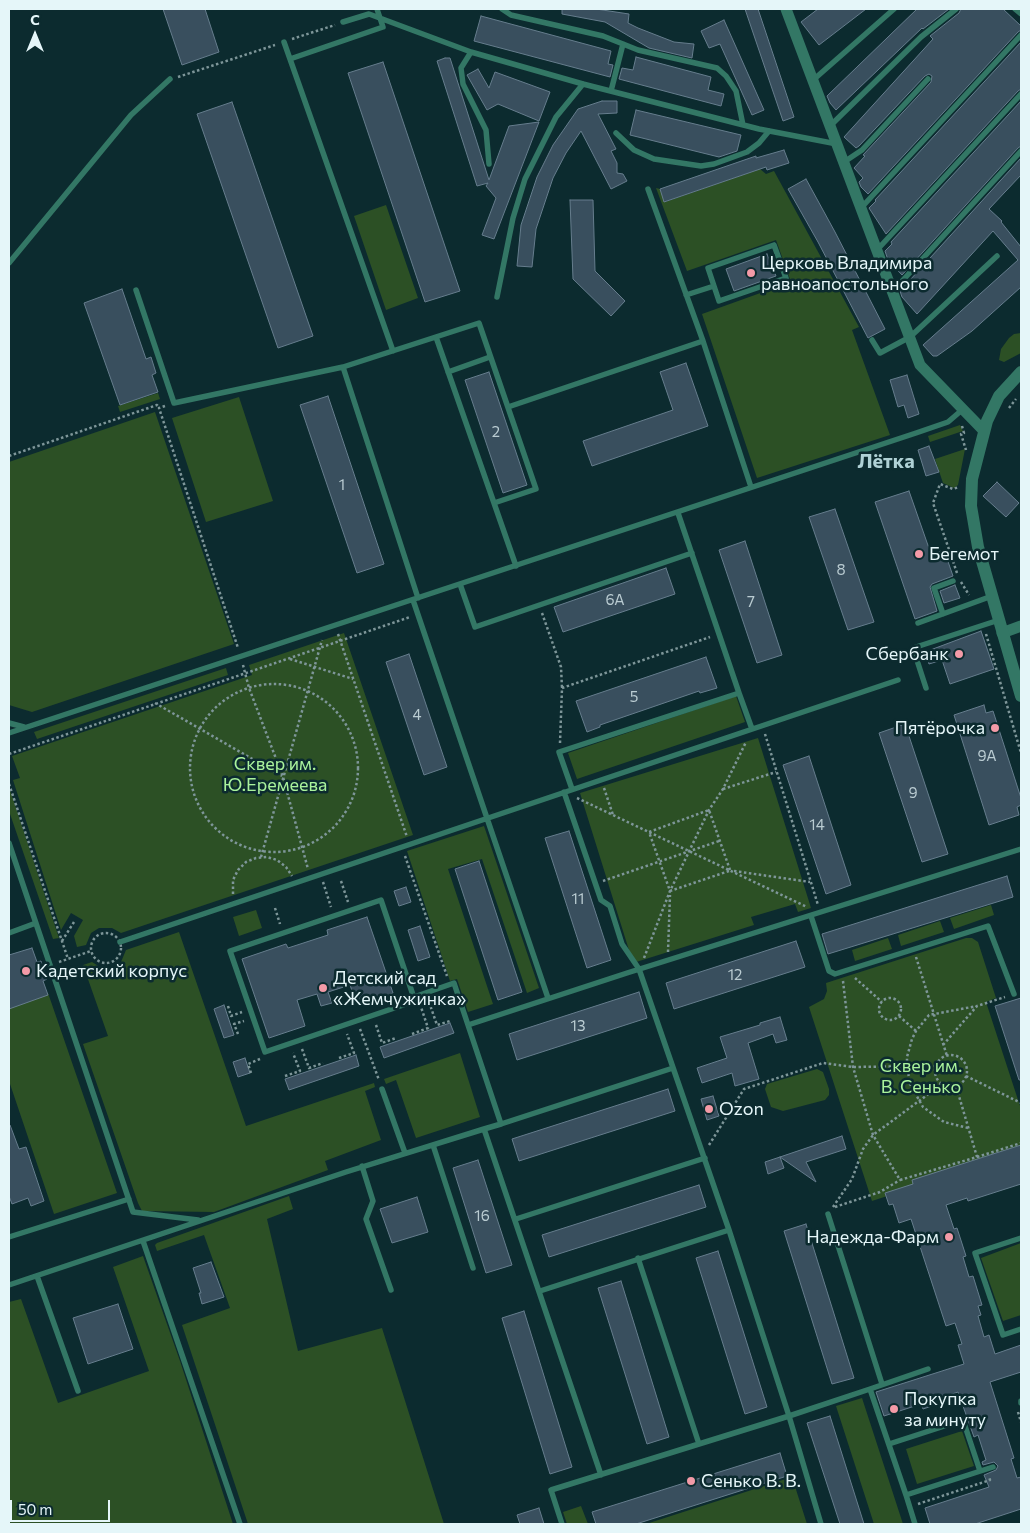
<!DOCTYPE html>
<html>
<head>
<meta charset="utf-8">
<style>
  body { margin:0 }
  #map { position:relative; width:1030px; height:1533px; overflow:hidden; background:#0c2b2f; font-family:Commissioner,sans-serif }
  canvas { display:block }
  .frame { position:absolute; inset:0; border:10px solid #e5f6f9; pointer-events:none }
  .north { position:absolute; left:10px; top:10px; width:50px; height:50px; -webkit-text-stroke:4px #0c2b2f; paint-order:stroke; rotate:0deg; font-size:14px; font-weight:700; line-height:20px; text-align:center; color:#e5f6f9 }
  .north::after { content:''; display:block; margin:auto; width:18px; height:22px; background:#e5f6f9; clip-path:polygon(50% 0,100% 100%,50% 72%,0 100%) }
  .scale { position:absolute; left:10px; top:1500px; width:100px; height:22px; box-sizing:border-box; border:2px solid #e5f6f9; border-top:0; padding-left:6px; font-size:15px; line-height:18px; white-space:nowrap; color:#e5f6f9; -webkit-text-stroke:4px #0c2b2f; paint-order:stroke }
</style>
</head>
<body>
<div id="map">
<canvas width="1030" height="1533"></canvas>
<div class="frame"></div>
<div class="north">С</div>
<div class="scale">50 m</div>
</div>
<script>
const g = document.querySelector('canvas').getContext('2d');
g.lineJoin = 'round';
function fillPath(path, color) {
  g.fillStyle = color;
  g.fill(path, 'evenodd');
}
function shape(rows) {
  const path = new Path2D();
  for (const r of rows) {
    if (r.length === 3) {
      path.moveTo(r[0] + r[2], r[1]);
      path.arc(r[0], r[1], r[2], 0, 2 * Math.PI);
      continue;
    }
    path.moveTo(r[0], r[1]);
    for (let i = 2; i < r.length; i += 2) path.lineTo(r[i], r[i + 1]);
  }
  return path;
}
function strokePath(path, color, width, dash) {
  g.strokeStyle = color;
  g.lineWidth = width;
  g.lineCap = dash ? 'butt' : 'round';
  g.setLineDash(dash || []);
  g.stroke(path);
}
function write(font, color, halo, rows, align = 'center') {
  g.font = font + ' Commissioner,sans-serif';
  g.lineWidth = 5;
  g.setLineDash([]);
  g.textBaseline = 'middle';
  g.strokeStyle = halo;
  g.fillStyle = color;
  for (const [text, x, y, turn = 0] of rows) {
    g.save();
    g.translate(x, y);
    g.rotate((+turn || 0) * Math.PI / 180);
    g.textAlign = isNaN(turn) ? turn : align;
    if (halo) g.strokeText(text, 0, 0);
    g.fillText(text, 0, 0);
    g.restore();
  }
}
fillPath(shape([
  [760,169,766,174,774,171,859,327,852,330,890,435,757,478,702,314,791,282,776,240,687,271,656,188,660,189,665,202],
  [386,205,418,298,386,310,354,216],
  [1021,333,1021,353,1004,362,999,360,1001,349,1009,338,1014,334],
  [158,393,160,399,120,412,118,406],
  [239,397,273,501,206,522,172,418],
  [155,412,234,644,32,712,9,705,9,462],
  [960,425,963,431,930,442,928,436],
  [965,449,958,485,954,488,943,483,935,459],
  [344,633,413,835,121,933,112,928,99,928,91,933,86,945,77,947,74,936,83,920,71,913,61,930,13,780,20,778,12,756,252,675,249,665],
  [226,668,228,675,37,739,34,732],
  [736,696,745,722,577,779,568,753],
  [758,738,811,908,798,912,795,904,751,917,754,925,633,963,580,793],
  [9,787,59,938,53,939,9,811],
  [484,826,539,988,527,993,482,859,448,869,493,1004,468,1012,457,979,450,981,407,851],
  [991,905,994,915,954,929,950,918],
  [256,910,262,928,239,936,233,917],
  [940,921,944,932,901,946,898,935],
  [179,932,246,1126,374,1083,375,1087,365,1091,381,1140,325,1161,328,1170,214,1212,142,1211,138,1203,83,1044,108,1036,83,965,92,962,100,967,113,967,121,962,126,950],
  [888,938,892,949,855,961,852,950],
  [966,938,972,938,978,942,996,998,986,1002,1021,1109,1021,1152,872,1201,809,1007,824,999,827,991,826,983],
  [48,993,117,1193,54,1214,9,1081,9,1007],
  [460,1053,480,1117,416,1138,396,1080,386,1084,384,1079],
  [817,1069,823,1072,829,1089,829,1095,825,1100,783,1111,771,1107,765,1089,767,1084],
  [289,1196,293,1209,267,1219,298,1351,382,1328,444,1524,248,1524,182,1325,230,1308,204,1235,157,1251,155,1245,157,1243],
  [1021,1243,1021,1315,1003,1321,981,1258],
  [143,1256,180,1361,233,1524,9,1524,9,1302,21,1299,58,1403,149,1371,113,1267],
  [862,1398,903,1524,874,1524,836,1406],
  [962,1431,974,1466,917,1484,906,1449],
  [792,1477,807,1524,646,1524],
  [581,1506,588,1524,567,1524,563,1512]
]), '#2c5025');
const building = shape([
  [163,9,205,9,219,52,182,65,163,9],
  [562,9,596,9,629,14,628,23,638,28,674,42,694,44,692,58,649,48,605,22,562,14,562,9],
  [745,9,758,9,794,117,783,121,745,9],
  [818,9,866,9,819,45,801,22,818,9],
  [917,9,949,9,923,29,922,28,836,110,830,103,827,96,917,9],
  [961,9,1003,9,1021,26,1021,30,1018,32,868,194,861,187,859,182,863,178,854,168,865,156,863,155,931,82,932,76,929,74,925,76,859,146,856,148,844,137,933,39,930,36,959,13,961,9],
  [481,16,611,51,608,64,613,65,610,77,474,41,481,16],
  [724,20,764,110,752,115,720,44,709,48,701,31,724,20],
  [1021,42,1021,89,1018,91,886,234,869,208,876,201,875,200,1021,42],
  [636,57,711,77,708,90,724,94,721,106,619,79,622,68,633,70,636,57],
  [445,58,450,58,489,180,509,126,539,122,494,239,482,235,496,198,486,186,488,183,477,186,437,61,445,58],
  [383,62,460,291,425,302,348,73,383,62],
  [478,69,489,88,495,72,550,92,539,121,498,104,487,110,467,75,478,69],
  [602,101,617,101,617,113,598,114,616,149,611,151,617,163,617,173,623,174,627,181,611,189,581,131,566,153,553,178,536,229,532,267,517,266,521,225,537,177,553,145,578,109,602,101],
  [1021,101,1021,146,1018,148,902,275,888,260,885,251,892,244,891,242,1021,101],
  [232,102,313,336,278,348,197,114,232,102],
  [636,110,741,135,737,151,719,157,630,135,636,110],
  [784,150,789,163,767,170,766,167,664,202,660,189,756,156,756,158,784,150],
  [1021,158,1021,175,989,209,1002,221,1001,222,1021,247,1021,287,972,331,937,356,933,356,923,345,1018,260,993,231,917,314,902,297,900,291,1021,158],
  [806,179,835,232,885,329,868,338,818,242,788,189,806,179],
  [570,200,593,200,595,271,625,301,611,316,573,279,570,200],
  [767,254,776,276,734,291,726,269,767,254],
  [122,289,146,359,151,357,156,373,152,375,158,392,120,405,84,303,122,289],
  [686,363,708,426,592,466,583,441,673,410,660,372,686,363],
  [489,372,527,485,503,493,465,380,489,372],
  [907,375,919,414,908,418,904,405,898,407,890,380,907,375],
  [328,396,384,564,357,573,300,405,328,396],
  [929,446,939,472,926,476,918,450,929,446],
  [997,482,1019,503,1006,517,983,496,997,482],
  [909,491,931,554,944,550,953,576,932,584,930,587,937,611,915,619,875,502,909,491],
  [835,509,874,622,848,630,809,517,835,509],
  [745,541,782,655,757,663,719,550,745,541],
  [666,568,675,594,563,632,554,607,666,568],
  [955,585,960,598,944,603,940,591,955,585],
  [981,631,994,669,950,684,942,660,929,664,925,652,981,631],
  [409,654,447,767,424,775,386,662,409,654],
  [706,657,717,688,700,693,699,691,600,725,600,727,587,732,576,701,706,657],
  [984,705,986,713,993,711,1021,798,1021,805,1017,807,1019,815,989,825,954,715,984,705],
  [905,724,948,854,922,862,879,733,905,724],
  [809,756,851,885,826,894,783,765,809,756],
  [569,831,611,960,587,968,545,838,569,831],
  [479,861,522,992,498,1000,455,869,479,861],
  [1007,876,1013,897,828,954,822,934,1007,876],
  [406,887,411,902,399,906,394,891,406,887],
  [367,917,393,993,357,1005,350,985,328,992,332,1003,321,1006,317,994,297,1000,305,1026,269,1038,242,959,286,944,288,948,328,935,327,930,367,917],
  [420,926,430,957,418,961,408,930,420,926],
  [796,941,805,967,674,1009,666,983,796,941],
  [32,948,37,962,41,961,47,979,43,981,48,995,9,1009,9,955,32,948],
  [639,992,647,1018,517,1060,509,1034,639,992],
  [1021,998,1021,1080,1019,1080,995,1006,1021,998],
  [224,1005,234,1035,224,1038,214,1009,224,1005],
  [780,1017,787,1040,776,1043,773,1034,748,1043,759,1079,735,1086,732,1073,702,1083,697,1068,727,1058,720,1037,760,1025,760,1023,780,1017],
  [450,1023,454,1033,384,1058,380,1047,450,1023],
  [356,1055,359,1066,289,1090,285,1079,356,1055],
  [245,1058,250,1073,238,1077,233,1062,245,1058],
  [668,1089,675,1111,519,1161,512,1139,668,1089],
  [713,1096,719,1116,707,1120,701,1099,713,1096],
  [9,1125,10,1125,19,1149,26,1147,44,1201,31,1206,28,1198,12,1204,9,1196,9,1125],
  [842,1136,846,1149,806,1162,816,1182,780,1157,842,1136],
  [1021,1145,1021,1184,968,1201,967,1198,946,1205,954,1229,957,1228,966,1256,963,1257,969,1277,973,1276,982,1305,978,1306,981,1315,978,1316,984,1337,989,1335,995,1354,1021,1345,1021,1372,990,1382,1014,1458,1011,1459,1017,1478,1021,1477,1021,1509,975,1524,930,1524,925,1508,989,1487,984,1475,996,1470,998,1466,994,1462,983,1465,982,1462,986,1460,978,1435,974,1437,958,1392,934,1400,935,1405,923,1409,921,1404,884,1416,876,1392,964,1364,958,1345,962,1344,955,1323,946,1326,911,1219,899,1223,893,1204,889,1205,885,1193,913,1184,912,1180,1021,1145],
  [780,1157,784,1168,768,1174,765,1162,780,1157],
  [478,1160,512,1265,486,1273,453,1168,478,1160],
  [699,1185,706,1207,549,1257,542,1235,699,1185],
  [417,1197,428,1232,392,1243,380,1209,417,1197],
  [806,1224,854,1378,832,1384,784,1231,806,1224],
  [718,1251,767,1407,745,1414,696,1258,718,1251],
  [211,1262,224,1297,202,1304,199,1293,201,1293,193,1268,211,1262],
  [621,1281,669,1437,647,1444,598,1288,621,1281],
  [118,1304,133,1349,88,1364,73,1318,118,1304],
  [524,1311,572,1467,550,1474,502,1318,524,1311],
  [830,1416,864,1524,840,1524,807,1423,830,1416],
  [780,1453,787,1476,636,1524,596,1524,592,1512,780,1453],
  [539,1508,544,1524,520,1524,517,1515,539,1508]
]);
fillPath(building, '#394f5e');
strokePath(building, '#667d8d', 1);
strokePath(shape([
  [292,39,335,25],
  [178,77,275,45],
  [165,406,159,408,238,648],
  [1009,408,1016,399],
  [962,426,964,433,961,434,966,450],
  [9,456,157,405,159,408],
  [957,573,933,503,940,484,953,489,959,487],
  [961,582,969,595],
  [542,613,561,667,562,688],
  [338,634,407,837],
  [986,634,1021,753],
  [290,659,353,679],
  [243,665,249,688,283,777,308,869],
  [274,768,84],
  [155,703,282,776],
  [765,734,818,905],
  [560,743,562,688,710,637],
  [9,754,410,617],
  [9,784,68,959],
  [604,788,613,815],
  [723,789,776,772],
  [577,798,807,907],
  [405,856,447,976],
  [261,857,322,640],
  [729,871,670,891,649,832,709,810,730,870],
  [734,871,810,882],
  [341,881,348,902],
  [603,881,719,841],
  [323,882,331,907],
  [233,894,233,880,238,870,246,862,256,858,267,857,277,860,286,867,292,876],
  [275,908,280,924],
  [106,948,15],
  [62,941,74,922],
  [668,952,670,895],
  [916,957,947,1056],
  [644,958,670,891,709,810,723,789,746,742],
  [59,962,91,951],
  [855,978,882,1002],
  [843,981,853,1067,873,1135,900,1180,977,1157,956,1086],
  [890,1009,11],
  [429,1002,437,1025,450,1021],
  [228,1006,231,1016,242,1012],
  [899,1016,916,1031],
  [376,1025,382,1043,396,1038],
  [360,1029,379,1080],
  [238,1034,234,1024,244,1021],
  [412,1034,428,1028,421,1007],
  [943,1045,977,1006,1005,997],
  [302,1049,309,1068,323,1063],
  [951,1071,16],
  [339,1058,354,1053,347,1034],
  [251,1073,248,1064,260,1059],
  [285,1076,300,1071,293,1053],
  [966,1076,1021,1103],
  [968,1128,944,1122,923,1107,910,1084,907,1066,907,1057,912,1039,916,1031,929,1015,977,1006],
  [709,1145,744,1089,823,1063,853,1067,936,1066],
  [977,1157,1021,1143],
  [833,1207,852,1179,863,1149,873,1135,942,1084],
  [835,1207,880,1192,900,1180],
  [1018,1412,1021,1422],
  [918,1504,990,1480,989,1477]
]), '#7e9699', 2.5, [2.5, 2.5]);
strokePath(shape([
  [502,9,511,15,603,36,638,50,717,68,726,76,736,91,743,125],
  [1015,9,1021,14],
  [343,22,369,14,471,52],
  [284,42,393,351],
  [290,59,383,27,377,9],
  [812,81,894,9],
  [611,91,623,44],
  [830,126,921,37,956,9],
  [616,133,634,150,654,159,701,166,714,164,747,152,759,143,769,131],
  [844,162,862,150,928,79],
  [489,164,486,130,463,84,461,68,471,52,583,84,759,129,837,144],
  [648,189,703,341,751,487],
  [861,208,1021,35],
  [774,245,786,278,719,301,708,268,774,245],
  [877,250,1021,94],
  [9,263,131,115,170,79],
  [136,290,174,403,343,367,479,323,536,489,494,503],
  [893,291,1021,151],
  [686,295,714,286],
  [497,297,513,218,525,179,556,117,583,84],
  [436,337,516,566],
  [872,340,880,353,910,337,997,256],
  [343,367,418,598],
  [448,372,490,357],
  [508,407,703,341],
  [678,513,739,693],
  [460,584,475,627,692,553],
  [413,600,548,998],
  [943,614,934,588,953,581],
  [918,623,992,596],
  [926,688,913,648,999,620],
  [9,723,24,727],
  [9,733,916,433,948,422,962,410],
  [572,789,559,752,739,693,752,729],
  [564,792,601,900,610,906,622,944,639,969,729,1230,789,1416,821,1524],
  [9,843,133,1212,198,1220],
  [381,900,415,1001,265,1052,230,951,381,900],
  [811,916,829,971,835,974,988,926,1014,994],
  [9,933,36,923],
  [120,942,898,680],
  [414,997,454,983,468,1025],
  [382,1089,405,1153],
  [501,1124,673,1068],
  [433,1145,473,1268],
  [362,1166,373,1201,366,1219,391,1290],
  [828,1214,882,1384],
  [516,1219,705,1158],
  [9,1237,129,1199],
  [1021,1238,975,1253,1003,1335,1021,1329],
  [143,1241,240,1524],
  [638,1258,699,1444],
  [37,1276,78,1391],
  [9,1285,346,1172,484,1129],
  [540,1291,729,1230],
  [1021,1401,1021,1403],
  [889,1444,963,1420,980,1471],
  [601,1475,484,1129,501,1124,468,1025,627,973,1021,849],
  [906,1495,870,1389,928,1369],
  [562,1524,551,1490,789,1416,870,1389],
  [915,1524,906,1495,993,1467]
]), '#337765', 5.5);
strokePath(shape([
  [786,9,920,365,984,431],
  [1002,633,1021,626]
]), '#337765', 11);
strokePath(shape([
  [1021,372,999,396,987,421,972,479,971,506,978,547,1021,696]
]), '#337765', 12);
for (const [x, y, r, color] of [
  [751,273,5,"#f39aa7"],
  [919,554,5,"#f39aa7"],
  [959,654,5,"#f39aa7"],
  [995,728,5,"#f39aa7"],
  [26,971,5,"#f39aa7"],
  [323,988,5,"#f39aa7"],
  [709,1109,5,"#f39aa7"],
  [949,1237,5,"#f39aa7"],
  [894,1409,5,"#f39aa7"],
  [691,1481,5,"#f39aa7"]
]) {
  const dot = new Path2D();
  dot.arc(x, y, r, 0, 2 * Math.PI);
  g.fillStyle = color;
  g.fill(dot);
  strokePath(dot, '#0c2b2f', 2);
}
write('15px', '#baccd2', null, [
  ["2",496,432],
  ["1",342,485],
  ["8",841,570],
  ["6А",615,600],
  ["7",751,602],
  ["5",634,697],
  ["4",417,715],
  ["9А",987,756],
  ["9",913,793],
  ["14",817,825],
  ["11",578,899],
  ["12",735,975],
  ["13",578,1026],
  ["16",482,1216]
]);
write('18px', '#e5f6f9', '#0c2b2f', [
  ["Церковь Владимира",761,263],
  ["равноапостольного",761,284],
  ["Бегемот",929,554],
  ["Сбербанк",949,654,"right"],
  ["Пятёрочка",985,728,"right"],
  ["Кадетский корпус",36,971],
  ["Детский сад",333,978],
  ["«Жемчужинка»",333,999],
  ["Ozon",719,1109],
  ["Надежда-Фарм",939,1237,"right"],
  ["Покупка",904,1399],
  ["за минуту",904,1420],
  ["Сенько В. В.",701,1481]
], 'left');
write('18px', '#aaf39c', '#0c2b2f', [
  ["Сквер им.",275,764],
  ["Ю.Еремеева",275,785],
  ["Сквер им.",921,1066],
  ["В. Сенько",921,1087]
]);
write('bold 20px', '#afd1d5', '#0c2b2f', [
  ["Лётка",886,461]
]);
</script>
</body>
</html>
